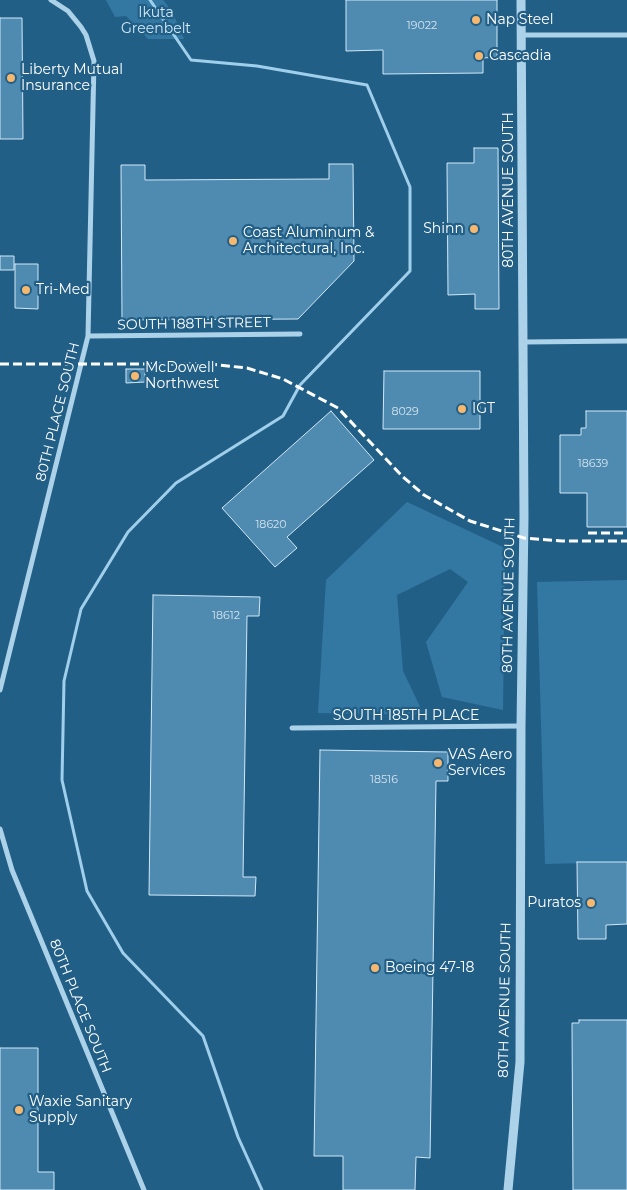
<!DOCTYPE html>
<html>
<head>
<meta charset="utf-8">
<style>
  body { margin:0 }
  canvas { display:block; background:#225f87 }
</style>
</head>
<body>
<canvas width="627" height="1190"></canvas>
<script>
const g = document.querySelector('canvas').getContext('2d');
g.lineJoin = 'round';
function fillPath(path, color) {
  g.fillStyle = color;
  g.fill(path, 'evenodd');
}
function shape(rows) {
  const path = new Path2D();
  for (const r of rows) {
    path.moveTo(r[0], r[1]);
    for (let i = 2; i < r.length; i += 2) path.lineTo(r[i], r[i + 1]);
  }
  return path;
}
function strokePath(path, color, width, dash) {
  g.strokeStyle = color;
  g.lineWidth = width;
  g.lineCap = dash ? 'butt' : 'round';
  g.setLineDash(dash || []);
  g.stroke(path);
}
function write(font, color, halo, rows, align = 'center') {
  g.font = font + ' Montserrat,sans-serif';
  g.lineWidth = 4.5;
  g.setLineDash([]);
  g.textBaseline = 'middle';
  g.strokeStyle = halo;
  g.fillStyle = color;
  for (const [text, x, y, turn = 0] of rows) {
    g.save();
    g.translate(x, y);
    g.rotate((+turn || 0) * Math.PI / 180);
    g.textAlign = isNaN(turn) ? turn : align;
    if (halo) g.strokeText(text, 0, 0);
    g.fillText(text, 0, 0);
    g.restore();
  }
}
fillPath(shape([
  [106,0,163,0,172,11,184,39,148,39,126,16,115,17],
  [407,502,505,548,503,710,442,697,426,642,468,582,450,569,397,595,403,671,424,715,318,713,326,580],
  [627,580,627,862,545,864,537,582]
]), '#3378a3');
strokePath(shape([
  [150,0,191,60,257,66,367,85,410,187,410,271,300,385,283,416,176,483,128,532,81,609,64,681,62,780,87,891,123,953,203,1036,238,1137,262,1190]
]), '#a0cfeb', 3);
const building = shape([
  [346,0,497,0,497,57,483,58,483,73,383,74,383,50,346,51,346,0],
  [0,18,22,18,23,139,0,139,0,18],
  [474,148,498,148,499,309,475,309,475,294,448,295,447,163,474,163,474,148],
  [329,164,353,164,354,261,298,319,122,320,121,165,145,165,145,180,329,179,329,164],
  [0,256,14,256,14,270,0,270,0,256],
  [15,264,38,264,38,309,15,308,15,264],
  [126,369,145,369,145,382,126,383,126,369],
  [384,371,480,371,480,429,383,429,384,371],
  [331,411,374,460,287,537,297,548,275,567,222,508,331,411],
  [586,411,627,411,627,527,587,527,587,493,560,493,560,435,581,435,581,428,586,428,586,411],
  [153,595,260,597,259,616,247,616,243,877,256,877,255,896,149,895,153,595],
  [320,750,448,752,448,781,436,781,430,1158,416,1157,415,1190,343,1190,343,1156,314,1156,320,750],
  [577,862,627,862,627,924,606,925,606,939,578,939,577,862],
  [579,1020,627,1020,627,1190,573,1190,572,1023,579,1023,579,1020],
  [0,1048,38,1048,38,1172,54,1172,54,1190,0,1190,0,1048]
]);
fillPath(building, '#4f8bb1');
strokePath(building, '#d0e8f7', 1);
strokePath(shape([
  [521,35,627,35],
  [88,336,300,334],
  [524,342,627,341],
  [0,690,88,336,94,61,86,35,81,27,68,11,51,0],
  [292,728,521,726],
  [0,829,12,870,144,1190]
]), '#acd2e9', 5);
strokePath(shape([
  [508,1190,520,1062,521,726,524,517,521,0]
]), '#acd2e9', 9);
strokePath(shape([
  [0,364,209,364,247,368,283,379,338,408,402,476,424,495,470,521,524,538,562,541,627,541],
  [588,533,627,533]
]), '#fff', 3, [9, 4]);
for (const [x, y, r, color] of [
  [476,20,5,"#f6b76e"],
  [479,56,5,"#f6b76e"],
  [11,78,5,"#f6b76e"],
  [474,229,5,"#f6b76e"],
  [233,241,5,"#f6b76e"],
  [26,290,5,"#f6b76e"],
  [135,376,5,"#f6b76e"],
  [462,409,5,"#f6b76e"],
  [438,763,5,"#f6b76e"],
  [591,903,5,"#f6b76e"],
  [375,968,5,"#f6b76e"],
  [19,1110,5,"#f6b76e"]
]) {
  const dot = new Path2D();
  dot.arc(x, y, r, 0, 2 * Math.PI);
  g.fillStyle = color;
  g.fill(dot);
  strokePath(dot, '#225f87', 2);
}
write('11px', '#d3e2ec', null, [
  ["19022",422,26],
  ["8029",405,412],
  ["18639",593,464],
  ["18620",271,525],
  ["18612",226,616],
  ["18516",384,780]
]);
write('14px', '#d0e8f7', '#225f87', [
  ["Ikuta",156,13],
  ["Greenbelt",156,29]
]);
write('14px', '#fff', '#225f87', [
  ["Nap Steel",486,20],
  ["Cascadia",489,56],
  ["Liberty Mutual",21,70],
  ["Insurance",21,86],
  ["Shinn",464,229,"right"],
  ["Coast Aluminum &",243,233],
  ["Architectural, Inc.",243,249],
  ["Tri-Med",36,290],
  ["McDowell",145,368],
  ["Northwest",145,384],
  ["IGT",472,409],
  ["VAS Aero",448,755],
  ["Services",448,771],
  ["Puratos",581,903,"right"],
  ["Boeing 47-18",385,968],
  ["Waxie Sanitary",29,1102],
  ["Supply",29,1118]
], 'left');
write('14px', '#fff', '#225f87', [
  ["80TH AVENUE SOUTH",509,190,-90],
  ["SOUTH 188TH STREET",194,324,-1],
  ["80TH PLACE SOUTH",58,412,-76],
  ["80TH AVENUE SOUTH",509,595,-89],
  ["SOUTH 185TH PLACE",406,716],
  ["80TH AVENUE SOUTH",505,1000,-89],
  ["80TH PLACE SOUTH",80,1006,68]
]);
</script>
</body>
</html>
